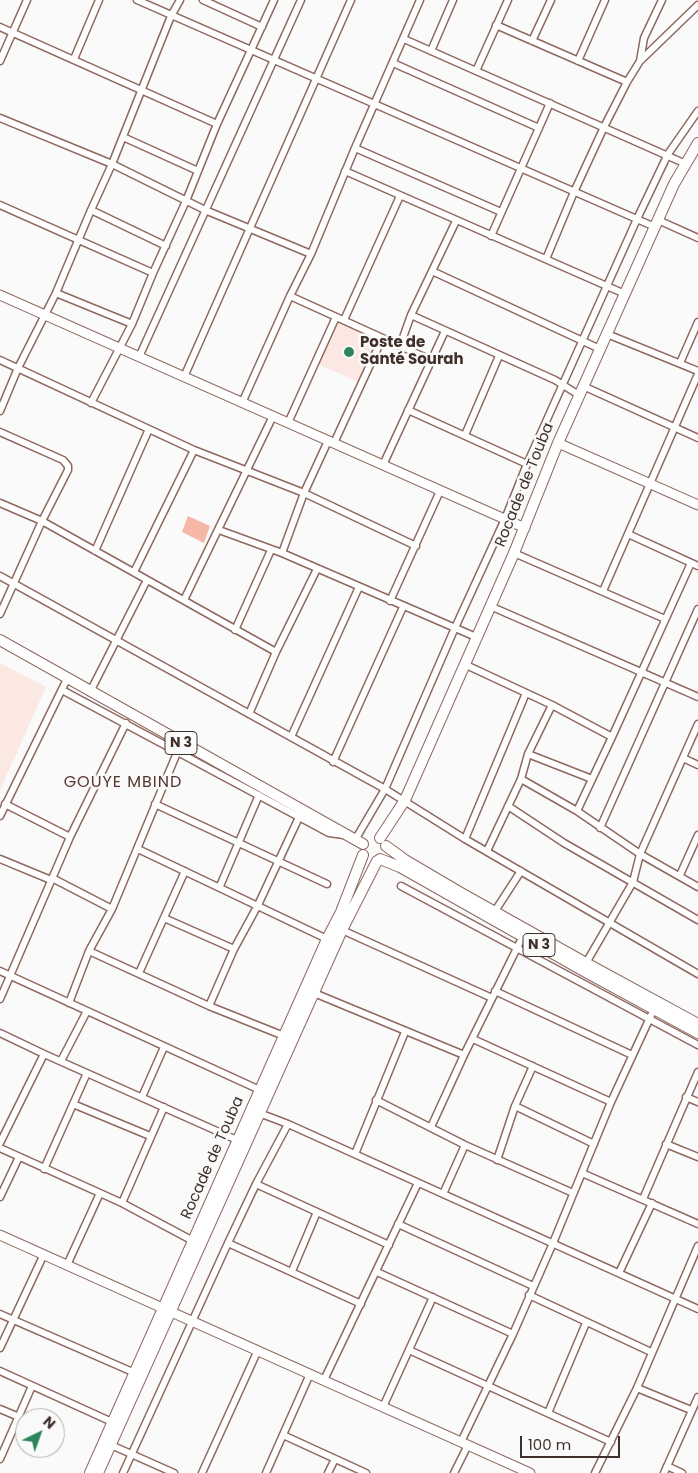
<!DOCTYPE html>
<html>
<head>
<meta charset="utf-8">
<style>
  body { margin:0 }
  #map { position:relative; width:698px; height:1473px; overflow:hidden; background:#fafafa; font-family:Poppins,sans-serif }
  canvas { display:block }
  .north { position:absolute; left:15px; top:1408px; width:50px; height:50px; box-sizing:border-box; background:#fafafa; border:1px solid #b0a9a7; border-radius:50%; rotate:42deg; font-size:14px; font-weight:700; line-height:20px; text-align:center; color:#40302b }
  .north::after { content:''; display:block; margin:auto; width:18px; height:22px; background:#2e875c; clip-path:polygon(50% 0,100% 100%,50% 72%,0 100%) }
  .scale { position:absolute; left:520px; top:1436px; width:100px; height:22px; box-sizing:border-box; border:2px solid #40302b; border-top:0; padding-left:6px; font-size:15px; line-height:18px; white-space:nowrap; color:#40302b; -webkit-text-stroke:4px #fafafa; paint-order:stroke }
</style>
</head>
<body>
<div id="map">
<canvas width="698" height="1473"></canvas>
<div class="north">N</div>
<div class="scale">100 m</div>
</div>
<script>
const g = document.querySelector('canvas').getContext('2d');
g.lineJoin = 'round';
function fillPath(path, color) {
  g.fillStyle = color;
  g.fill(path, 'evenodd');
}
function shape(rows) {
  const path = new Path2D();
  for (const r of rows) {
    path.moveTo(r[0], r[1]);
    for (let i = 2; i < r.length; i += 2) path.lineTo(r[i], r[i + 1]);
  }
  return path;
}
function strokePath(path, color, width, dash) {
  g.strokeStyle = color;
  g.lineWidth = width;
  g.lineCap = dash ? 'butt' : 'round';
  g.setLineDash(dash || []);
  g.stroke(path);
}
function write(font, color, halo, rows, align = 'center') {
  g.font = font + ' Poppins,sans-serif';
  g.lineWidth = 5;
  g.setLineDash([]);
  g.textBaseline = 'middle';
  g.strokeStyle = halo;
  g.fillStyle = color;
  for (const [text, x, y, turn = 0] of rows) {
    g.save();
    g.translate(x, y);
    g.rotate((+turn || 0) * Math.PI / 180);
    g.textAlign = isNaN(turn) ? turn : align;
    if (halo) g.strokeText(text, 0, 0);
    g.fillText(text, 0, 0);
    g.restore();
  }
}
fillPath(shape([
  [338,321,379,340,360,383,318,364],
  [0,663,46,687,0,790]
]), '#fce8e2');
fillPath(shape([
  [188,516,210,526,204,543,182,532]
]), '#f7b7a7');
const street = shape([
  [137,0,655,227],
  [203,0,262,27],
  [496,25,627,82],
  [0,27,217,124],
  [404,39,686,164],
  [532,41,551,0],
  [431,51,453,0],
  [74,59,99,0],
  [0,61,27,0],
  [578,61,605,0],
  [640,61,698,5],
  [393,63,539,128],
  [476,71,508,0],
  [0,118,112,164,205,210,311,254],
  [123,137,198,171],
  [355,148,501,212],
  [345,171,625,294],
  [0,205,153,273],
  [91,210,166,246],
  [658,220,698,238],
  [491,236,550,103],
  [546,259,574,192,604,127,627,82,640,61,644,38,662,0],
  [432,271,600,349],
  [56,293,132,324],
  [290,296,431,360],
  [411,315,555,380,579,395],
  [344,320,400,196],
  [607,334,698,371],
  [400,346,411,315,456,221],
  [139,357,301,0],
  [0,360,194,450,304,493,416,546],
  [680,363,698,322],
  [184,377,351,0],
  [583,386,698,438],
  [91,403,132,324,153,273,186,201,217,124,274,0],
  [242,403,290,296,311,254,355,148,420,0],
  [408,410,527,464],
  [0,411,18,368,56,293,91,210,112,164,171,16,180,0],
  [288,423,336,317],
  [0,432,63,460,68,466,68,470,42,521,0,614],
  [465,435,499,356],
  [334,443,382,339],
  [383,465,445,331],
  [0,503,42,521,276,652],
  [219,530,282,553,476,637],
  [628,534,698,566],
  [95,551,149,429],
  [282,553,304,493,328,441],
  [514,553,665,619],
  [134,572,194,450],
  [0,576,385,789,465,839,698,974],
  [603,591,698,374],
  [184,600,273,416],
  [390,601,440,491],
  [490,606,698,697],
  [235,630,271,550],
  [464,664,552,705,612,737],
  [62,690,329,833,344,835],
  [90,692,147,580],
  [249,714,276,652,317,569],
  [291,737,359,587],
  [528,754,592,779],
  [683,758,698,765],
  [333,762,403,607],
  [521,779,577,811,640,854,698,887],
  [5,804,70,837],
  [155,804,327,884],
  [508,806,564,843,698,920],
  [577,811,612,737,691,563],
  [0,816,67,679],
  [600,828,698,609],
  [465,839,526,693],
  [355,840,385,789,454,630,505,519,527,464,637,219,668,154,698,111],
  [138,849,327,939],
  [487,851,521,779,528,754,552,705],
  [0,859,51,880],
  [680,875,698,835],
  [52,878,112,909],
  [220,886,259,795],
  [401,886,698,1045],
  [495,911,521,871],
  [164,918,234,949],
  [342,930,492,998],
  [89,951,209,1006,284,1036],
  [586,963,633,882,640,854,698,724],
  [0,971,262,1091],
  [139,973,185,871],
  [495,991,632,1055],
  [314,993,464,1055],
  [0,999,70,837,126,723],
  [69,1003,89,951,112,909,179,748],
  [209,1006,234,949,258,905,301,813],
  [0,1033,44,1054,237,1140],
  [473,1039,611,1102],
  [61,1061,87,1011],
  [142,1097,164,1047],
  [686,1097,698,1102],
  [376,1100,465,1145,573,1193],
  [73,1104,150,1136],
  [515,1106,594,1144],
  [259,1113,288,1124,698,1309],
  [431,1127,464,1055,523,936],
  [0,1143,44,1054],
  [666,1144,698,1157],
  [0,1148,122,1203,195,1242],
  [355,1154,405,1032],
  [497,1160,515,1106,533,1066],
  [44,1169,87,1073],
  [582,1173,698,1224],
  [256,1184,389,1245],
  [443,1194,465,1145],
  [0,1197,19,1157],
  [643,1199,698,1072],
  [122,1203,164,1107],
  [398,1224,533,1286],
  [228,1243,361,1304],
  [67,1265,100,1193],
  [292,1271,317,1212],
  [377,1272,513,1334],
  [619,1273,652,1203],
  [529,1295,651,1352],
  [0,1314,135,1373],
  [0,1348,44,1254],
  [409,1350,611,1442],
  [0,1371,112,1422],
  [324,1380,418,1183],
  [637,1388,691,1410],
  [383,1407,433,1297],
  [0,1409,19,1417],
  [548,1413,586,1323],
  [283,1435,366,1473],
  [461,1442,513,1334,553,1243,611,1102,654,1009],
  [111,1445,174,1473],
  [0,1459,32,1386],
  [667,1466,682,1473],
  [123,1473,228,1243,256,1184,288,1124],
  [202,1473,258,1350],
  [266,1473,310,1374],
  [328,1473,335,1459],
  [454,1473,468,1445],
  [595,1473,637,1388,698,1246],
  [664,1473,698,1397]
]);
const secondary = shape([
  [0,295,525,528],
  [558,443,698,505],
  [0,1235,530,1473]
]);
const primary = shape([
  [0,640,363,844],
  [380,838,405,800,514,553,558,443,674,184,698,143],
  [386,846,405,860,461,893,586,963,698,1024],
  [380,859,400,867,582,970,698,1033],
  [90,1473,327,939,341,912,363,855],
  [98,1473,342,930,377,861]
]);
strokePath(street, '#8d695f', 9);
strokePath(secondary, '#8d695f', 11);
strokePath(primary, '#8d695f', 12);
strokePath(street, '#fff', 6);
strokePath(secondary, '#fff', 9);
strokePath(primary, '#fff', 10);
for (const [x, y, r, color] of [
  [349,352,6,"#2e875c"]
]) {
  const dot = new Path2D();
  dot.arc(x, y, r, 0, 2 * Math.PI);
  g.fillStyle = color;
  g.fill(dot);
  strokePath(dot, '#fafafa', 2);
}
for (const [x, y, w] of [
  [181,743,32],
  [539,945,32]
]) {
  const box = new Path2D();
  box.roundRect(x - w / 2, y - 11.5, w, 23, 4);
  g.fillStyle = '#fafafa';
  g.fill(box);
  strokePath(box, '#40302b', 1);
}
write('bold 14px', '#40302b', null, [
  ["N 3",181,743],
  ["N 3",539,945]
]);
write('bold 15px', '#40302b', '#fafafa', [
  ["Poste de",360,343],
  ["Santé Sourah",360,360]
], 'left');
write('15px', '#40302b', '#fafafa', [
  ["Rocade de Touba",525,485,-68],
  ["Rocade de Touba",213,1158,-66]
]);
g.letterSpacing = '1px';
write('16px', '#55352d', '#fafafa', [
  ["GOUYE MBIND",123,783]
]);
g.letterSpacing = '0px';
</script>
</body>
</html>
